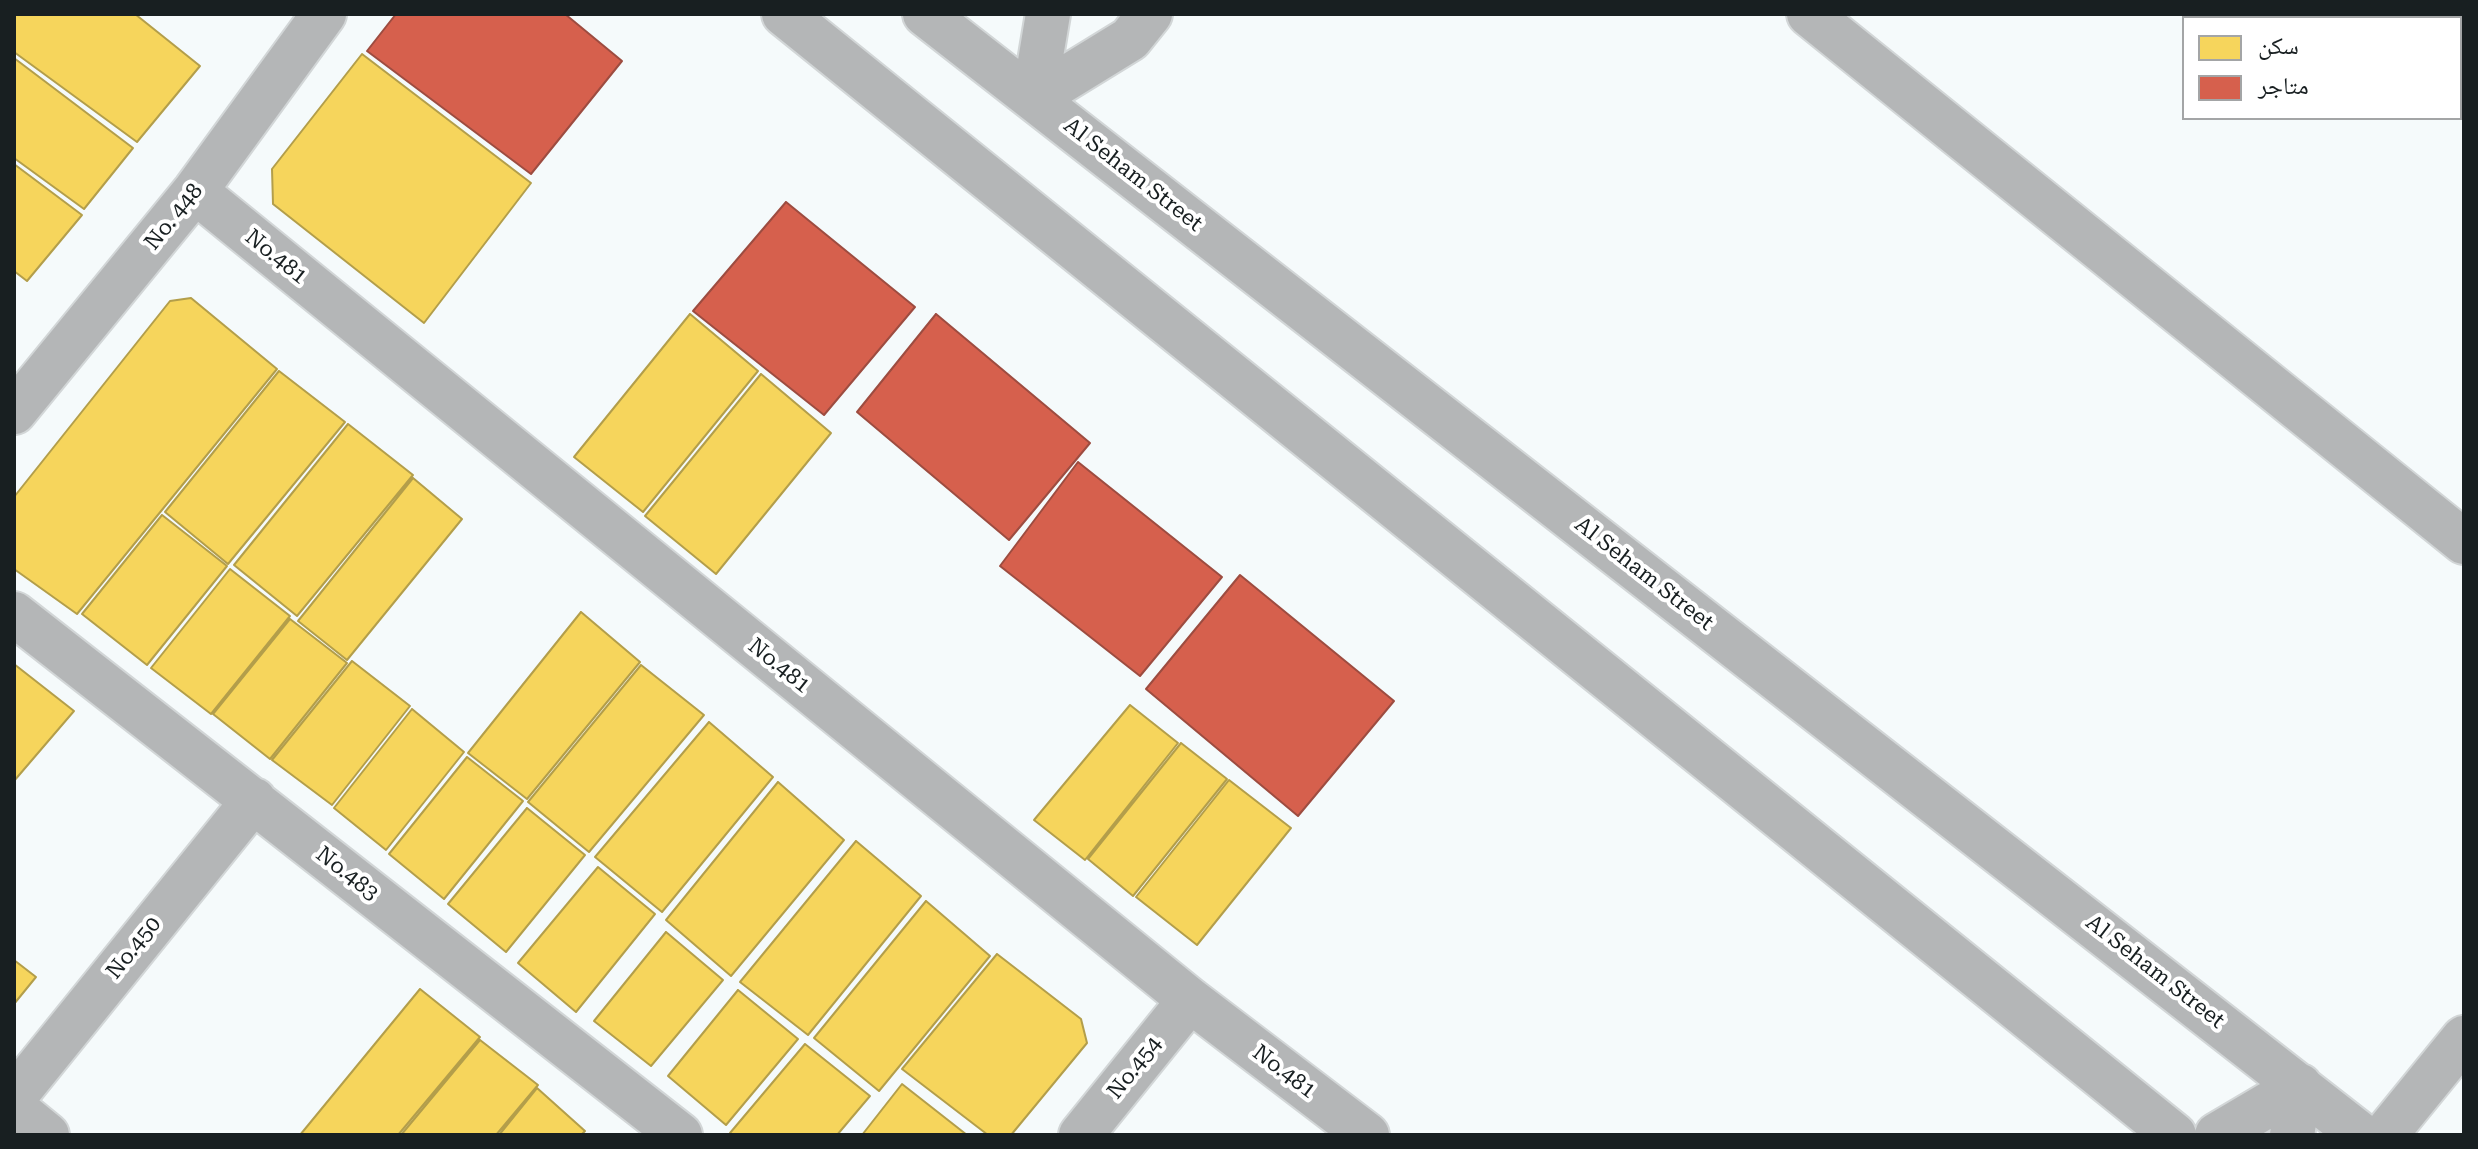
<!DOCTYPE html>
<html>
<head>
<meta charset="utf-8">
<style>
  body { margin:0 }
  #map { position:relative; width:2478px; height:1149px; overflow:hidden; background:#f5fafb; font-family:"Roboto Serif","Noto Naskh Arabic",serif }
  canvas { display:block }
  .frame { position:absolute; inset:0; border:16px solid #181f21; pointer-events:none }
  .legend { position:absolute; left:2182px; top:16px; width:280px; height:104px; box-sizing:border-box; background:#fff; border:2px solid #a3a5a6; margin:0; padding:10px 14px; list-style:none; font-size:24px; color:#181f21 }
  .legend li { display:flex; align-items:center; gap:16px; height:40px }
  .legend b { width:40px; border:2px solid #a3a5a6 }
</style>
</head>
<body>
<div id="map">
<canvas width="2478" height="1149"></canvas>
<div class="frame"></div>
<ul class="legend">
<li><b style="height:22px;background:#f6d55c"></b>سكن</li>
<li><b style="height:22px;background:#d6604d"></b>متاجر</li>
</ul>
</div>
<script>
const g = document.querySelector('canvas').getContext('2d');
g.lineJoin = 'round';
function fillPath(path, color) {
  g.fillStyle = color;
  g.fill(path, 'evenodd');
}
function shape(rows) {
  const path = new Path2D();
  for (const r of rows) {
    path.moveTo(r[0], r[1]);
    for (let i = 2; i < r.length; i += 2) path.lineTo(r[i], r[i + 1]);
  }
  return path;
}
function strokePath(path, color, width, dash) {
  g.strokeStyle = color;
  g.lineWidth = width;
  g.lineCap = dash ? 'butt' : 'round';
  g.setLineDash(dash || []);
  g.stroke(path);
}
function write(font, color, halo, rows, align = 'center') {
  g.font = font + ' "Roboto Serif",serif';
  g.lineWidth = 8;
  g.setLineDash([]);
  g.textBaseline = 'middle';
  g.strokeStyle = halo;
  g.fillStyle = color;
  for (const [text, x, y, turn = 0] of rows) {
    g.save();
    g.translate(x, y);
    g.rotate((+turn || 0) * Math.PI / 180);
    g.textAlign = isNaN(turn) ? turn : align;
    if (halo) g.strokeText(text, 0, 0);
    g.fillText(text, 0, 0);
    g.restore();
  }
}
const homes = shape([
  [14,14,135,14,200,66,137,142,14,52,14,14],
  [362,54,531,183,424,323,273,204,272,169,362,54],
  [14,58,133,148,84,209,14,158,14,58],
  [14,164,82,215,27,281,14,271,14,164],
  [191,298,277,369,77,614,14,569,14,497,170,301,191,298],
  [690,314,758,371,643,512,574,457,690,314],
  [279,371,345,422,228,564,165,512,279,371],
  [761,374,831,433,716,574,645,516,761,374],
  [348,424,413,475,297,616,234,565,348,424],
  [413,478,462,519,347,660,298,621,413,478],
  [162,515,227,566,147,665,82,614,162,515],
  [230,569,290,616,211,714,151,668,230,569],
  [581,612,640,662,527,799,468,753,581,612],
  [290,619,347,663,270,759,213,714,290,619],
  [352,661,410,706,332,805,272,760,352,661],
  [14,664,74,711,14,781,14,664],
  [641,665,704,715,589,852,528,802,641,665],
  [1130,705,1178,743,1085,860,1034,820,1130,705],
  [412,709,464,752,386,850,334,808,412,709],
  [709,722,773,777,662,912,595,857,709,722],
  [1181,743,1227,779,1133,896,1088,859,1181,743],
  [467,757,523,801,444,899,389,854,467,757],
  [1229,780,1291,828,1197,945,1136,897,1229,780],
  [778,782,844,840,731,976,666,920,778,782],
  [527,808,585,855,506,952,448,904,527,808],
  [856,841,921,896,808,1035,740,982,856,841],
  [598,867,655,914,576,1012,518,963,598,867],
  [926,901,990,956,879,1091,814,1038,926,901],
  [666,932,723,980,651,1066,594,1021,666,932],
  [997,954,1081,1019,1087,1043,1011,1135,988,1135,902,1069,997,954],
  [14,960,36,977,14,1004,14,960],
  [420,989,480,1037,398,1135,300,1135,420,989],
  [738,990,798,1039,726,1125,668,1076,738,990],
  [480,1040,538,1085,496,1135,401,1135,480,1040],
  [805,1044,870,1096,837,1135,733,1135,730,1133,805,1044],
  [902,1084,967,1135,862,1135,902,1084],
  [537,1088,585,1131,581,1135,499,1135,537,1088]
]);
fillPath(homes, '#f6d55c');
strokePath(homes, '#b39e4a', 2);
const shops = shape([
  [396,14,565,14,622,61,531,174,367,51,396,14],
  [786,202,915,307,824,415,693,311,786,202],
  [936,314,1090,443,1009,540,857,412,936,314],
  [1078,462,1222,577,1140,676,1000,566,1078,462],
  [1240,575,1394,701,1298,816,1146,689,1240,575]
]);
fillPath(shops, '#d6604d');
strokePath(shops, '#9d4c40', 2);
const minor = shape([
  [784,14,2174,1135],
  [925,14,2361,1135],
  [1809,14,2464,542],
  [1034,98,1130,39,1150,14],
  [1034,98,1048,14],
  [195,191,1190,1000,1367,1135],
  [14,412,195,191,324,14],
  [14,614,680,1135],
  [14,1097,254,800],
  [14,1108,47,1135],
  [1081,1135,1190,1000],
  [2217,1135,2300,1086],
  [2292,1135,2300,1086],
  [2385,1135,2464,1038]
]);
strokePath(minor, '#d2d6d7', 48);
strokePath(minor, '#b4b6b7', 44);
write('22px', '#181f21', '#fff', [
  ["Al Seham Street",1133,175,38],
  ["No. 448",174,217,-51],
  ["No.481",276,257,39],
  ["Al Seham Street",1644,574,38],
  ["No.481",779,666,39],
  ["No.483",347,874,38],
  ["No.450",134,948,-51],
  ["Al Seham Street",2155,972,38],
  ["No.454",1135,1068,-51],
  ["No.481",1284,1072,37]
]);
</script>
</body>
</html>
